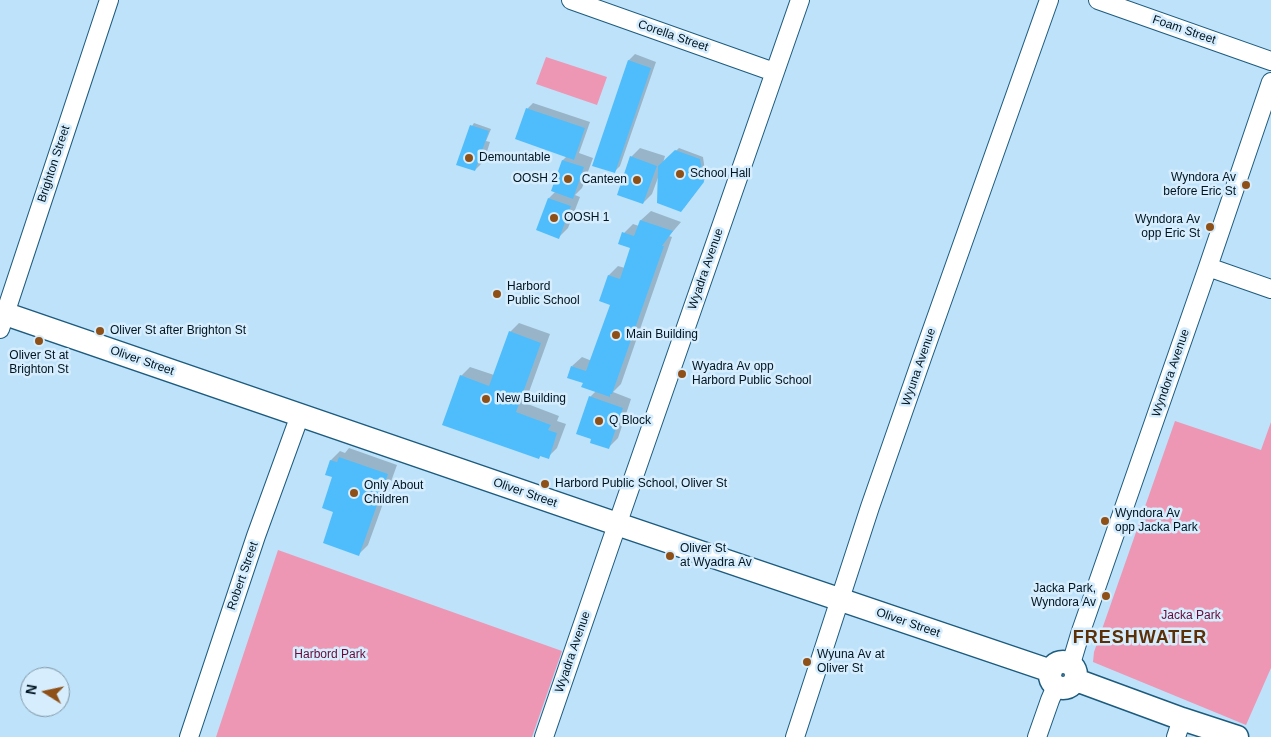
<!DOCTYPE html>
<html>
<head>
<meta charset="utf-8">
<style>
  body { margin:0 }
  #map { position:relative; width:1271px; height:737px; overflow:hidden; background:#bee2fa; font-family:Arial,sans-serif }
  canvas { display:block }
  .north { position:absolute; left:20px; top:667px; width:50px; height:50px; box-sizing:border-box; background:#d5edfd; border:1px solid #8096a5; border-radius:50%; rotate:280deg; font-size:14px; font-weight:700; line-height:20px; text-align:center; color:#001422 }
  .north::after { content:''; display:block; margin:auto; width:18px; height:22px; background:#8f5017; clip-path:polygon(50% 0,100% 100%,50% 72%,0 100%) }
</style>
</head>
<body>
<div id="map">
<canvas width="1271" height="737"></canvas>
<div class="north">N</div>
</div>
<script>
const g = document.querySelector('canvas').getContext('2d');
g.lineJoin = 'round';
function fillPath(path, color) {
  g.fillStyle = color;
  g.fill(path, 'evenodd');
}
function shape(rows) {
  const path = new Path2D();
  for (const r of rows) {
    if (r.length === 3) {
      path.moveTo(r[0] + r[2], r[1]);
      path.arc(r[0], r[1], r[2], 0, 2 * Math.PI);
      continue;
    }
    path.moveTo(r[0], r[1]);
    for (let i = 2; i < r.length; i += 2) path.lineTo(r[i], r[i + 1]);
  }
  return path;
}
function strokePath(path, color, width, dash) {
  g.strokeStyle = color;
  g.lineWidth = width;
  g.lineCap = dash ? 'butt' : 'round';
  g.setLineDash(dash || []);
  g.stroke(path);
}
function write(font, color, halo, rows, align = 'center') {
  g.font = font + ' Arial,sans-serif';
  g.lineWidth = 5;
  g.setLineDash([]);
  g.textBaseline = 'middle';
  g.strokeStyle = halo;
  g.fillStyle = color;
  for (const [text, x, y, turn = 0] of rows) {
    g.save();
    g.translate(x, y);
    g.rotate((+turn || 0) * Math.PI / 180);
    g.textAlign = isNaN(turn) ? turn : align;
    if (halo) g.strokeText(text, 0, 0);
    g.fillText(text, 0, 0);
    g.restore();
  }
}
fillPath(shape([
  [546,57,607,77,597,105,536,84],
  [1175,421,1261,450,1271,422,1271,668,1246,725,1093,662,1094,652],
  [278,550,562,651,532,737,216,737]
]), '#ed97b5');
fillPath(shape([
  [635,54,656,62,620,166,614,172,594,165,629,60],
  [533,103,590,122,579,153,593,158,582,188,575,195,580,197,568,228,559,237,549,198,556,191,553,190,563,160,567,156,527,109],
  [474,123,491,129,486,141,490,142,484,161,475,170,472,126],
  [640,148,665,156,663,163,679,148,703,157,706,178,684,208,659,175,652,194,643,203,631,157],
  [651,211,681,222,669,236,672,237,621,384,613,392,631,399,618,438,608,448,590,397,596,391,584,383,572,366,582,357,592,361,612,304,609,275,618,266,625,268,632,247,624,233,633,224,639,226,641,220],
  [519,323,550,334,525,403,559,416,557,421,566,424,557,448,548,457,541,455,539,458,461,376,470,367,494,375,510,332],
  [349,448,397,465,368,545,359,554,335,511,334,477,326,474,331,460,340,451,345,453]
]), '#0003');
fillPath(shape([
  [628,60,651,68,615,173,592,166],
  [526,108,585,128,574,160,515,139],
  [470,125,489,131,475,171,456,165],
  [675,150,700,159,704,182,681,212,657,203,658,166],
  [630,156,657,166,643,204,617,195],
  [562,160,584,167,573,199,551,191],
  [548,198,571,206,559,239,536,230],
  [640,220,673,231,662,246,664,246,612,394,610,394,610,397,581,387,583,383,567,378,571,366,586,371,610,305,599,301,608,275,620,279,630,248,618,244,622,232,634,236],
  [509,331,541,343,516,412,551,425,548,430,557,433,549,459,540,456,539,459,442,425,460,375,489,386],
  [589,396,623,408,609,449,590,443,591,439,576,434],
  [339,457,388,474,359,556,323,543,333,512,322,508,332,477,325,475,330,460,337,462]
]), '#4fbdfb');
const minor = shape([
  [571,0,774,72],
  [1098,0,1271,61],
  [1208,267,1271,289],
  [0,329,109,0],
  [1071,664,1080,634,1208,267,1271,82],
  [189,737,256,536,300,415],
  [544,737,609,548,800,0],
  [795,737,870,507,923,355,1049,0],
  [1037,737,1050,700,1056,686],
  [1176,737,1182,719]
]);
const major = shape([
  [0,312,617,524,1051,671],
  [1063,675,13],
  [1076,680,1182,719,1237,737]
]);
strokePath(minor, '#1d5b7d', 20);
strokePath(major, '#1d5b7d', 25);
strokePath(minor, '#fff', 18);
strokePath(major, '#fff', 22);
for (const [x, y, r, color] of [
  [469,158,5,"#8f5017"],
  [680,174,5,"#8f5017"],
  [568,179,5,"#8f5017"],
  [637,180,5,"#8f5017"],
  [1246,185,5,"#8f5017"],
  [554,218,5,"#8f5017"],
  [1210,227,5,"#8f5017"],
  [497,294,5,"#8f5017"],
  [100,331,5,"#8f5017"],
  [616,335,5,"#8f5017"],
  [39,341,5,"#8f5017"],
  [682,374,5,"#8f5017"],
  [486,399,5,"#8f5017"],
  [599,421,5,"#8f5017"],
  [545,484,5,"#8f5017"],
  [354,493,5,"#8f5017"],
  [1105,521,5,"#8f5017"],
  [670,556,5,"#8f5017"],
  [1106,596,5,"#8f5017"],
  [807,662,5,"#8f5017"]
]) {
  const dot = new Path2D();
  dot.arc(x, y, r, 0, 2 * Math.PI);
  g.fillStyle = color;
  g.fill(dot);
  strokePath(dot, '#d5edfd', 2);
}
write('12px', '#001422', '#d5edfd', [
  ["Foam Street",1184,30,19],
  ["Corella Street",673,36,19],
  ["Brighton Street",54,164,-72],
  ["Wyadra Avenue",706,269,-71],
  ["Oliver Street",142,361,19],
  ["Wyuna Avenue",919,367,-71],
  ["Wyndora Avenue",1171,373,-71],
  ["Oliver Street",525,493,19],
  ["Robert Street",243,576,-71],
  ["Oliver Street",908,623,19],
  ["Wyadra Avenue",573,652,-71]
]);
write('12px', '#001422', '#d5edfd', [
  ["Demountable",479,158],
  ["School Hall",690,174],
  ["Wyndora Av",1236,178,"right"],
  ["before Eric St",1236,192,"right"],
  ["OOSH 2",558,179,"right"],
  ["Canteen",627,180,"right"],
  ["OOSH 1",564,218],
  ["Wyndora Av",1200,220,"right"],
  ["opp Eric St",1200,234,"right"],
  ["Harbord",507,287],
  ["Public School",507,301],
  ["Oliver St after Brighton St",110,331],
  ["Main Building",626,335],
  ["Oliver St at",39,356,"center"],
  ["Brighton St",39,370,"center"],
  ["Wyadra Av opp",692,367],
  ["Harbord Public School",692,381],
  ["New Building",496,399],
  ["Q Block",609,421],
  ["Harbord Public School, Oliver St",555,484],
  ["Only About",364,486],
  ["Children",364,500],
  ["Wyndora Av",1115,514],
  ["opp Jacka Park",1115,528],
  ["Oliver St",680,549],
  ["at Wyadra Av",680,563],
  ["Jacka Park,",1096,589,"right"],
  ["Wyndora Av",1096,603,"right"],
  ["Wyuna Av at",817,655],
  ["Oliver St",817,669]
], 'left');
write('12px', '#680939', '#d5edfd', [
  ["Jacka Park",1191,616],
  ["Harbord Park",330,655]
]);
g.letterSpacing = '1px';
write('bold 18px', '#5b3008', '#d5edfd', [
  ["FRESHWATER",1140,638]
]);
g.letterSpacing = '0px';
</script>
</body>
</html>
